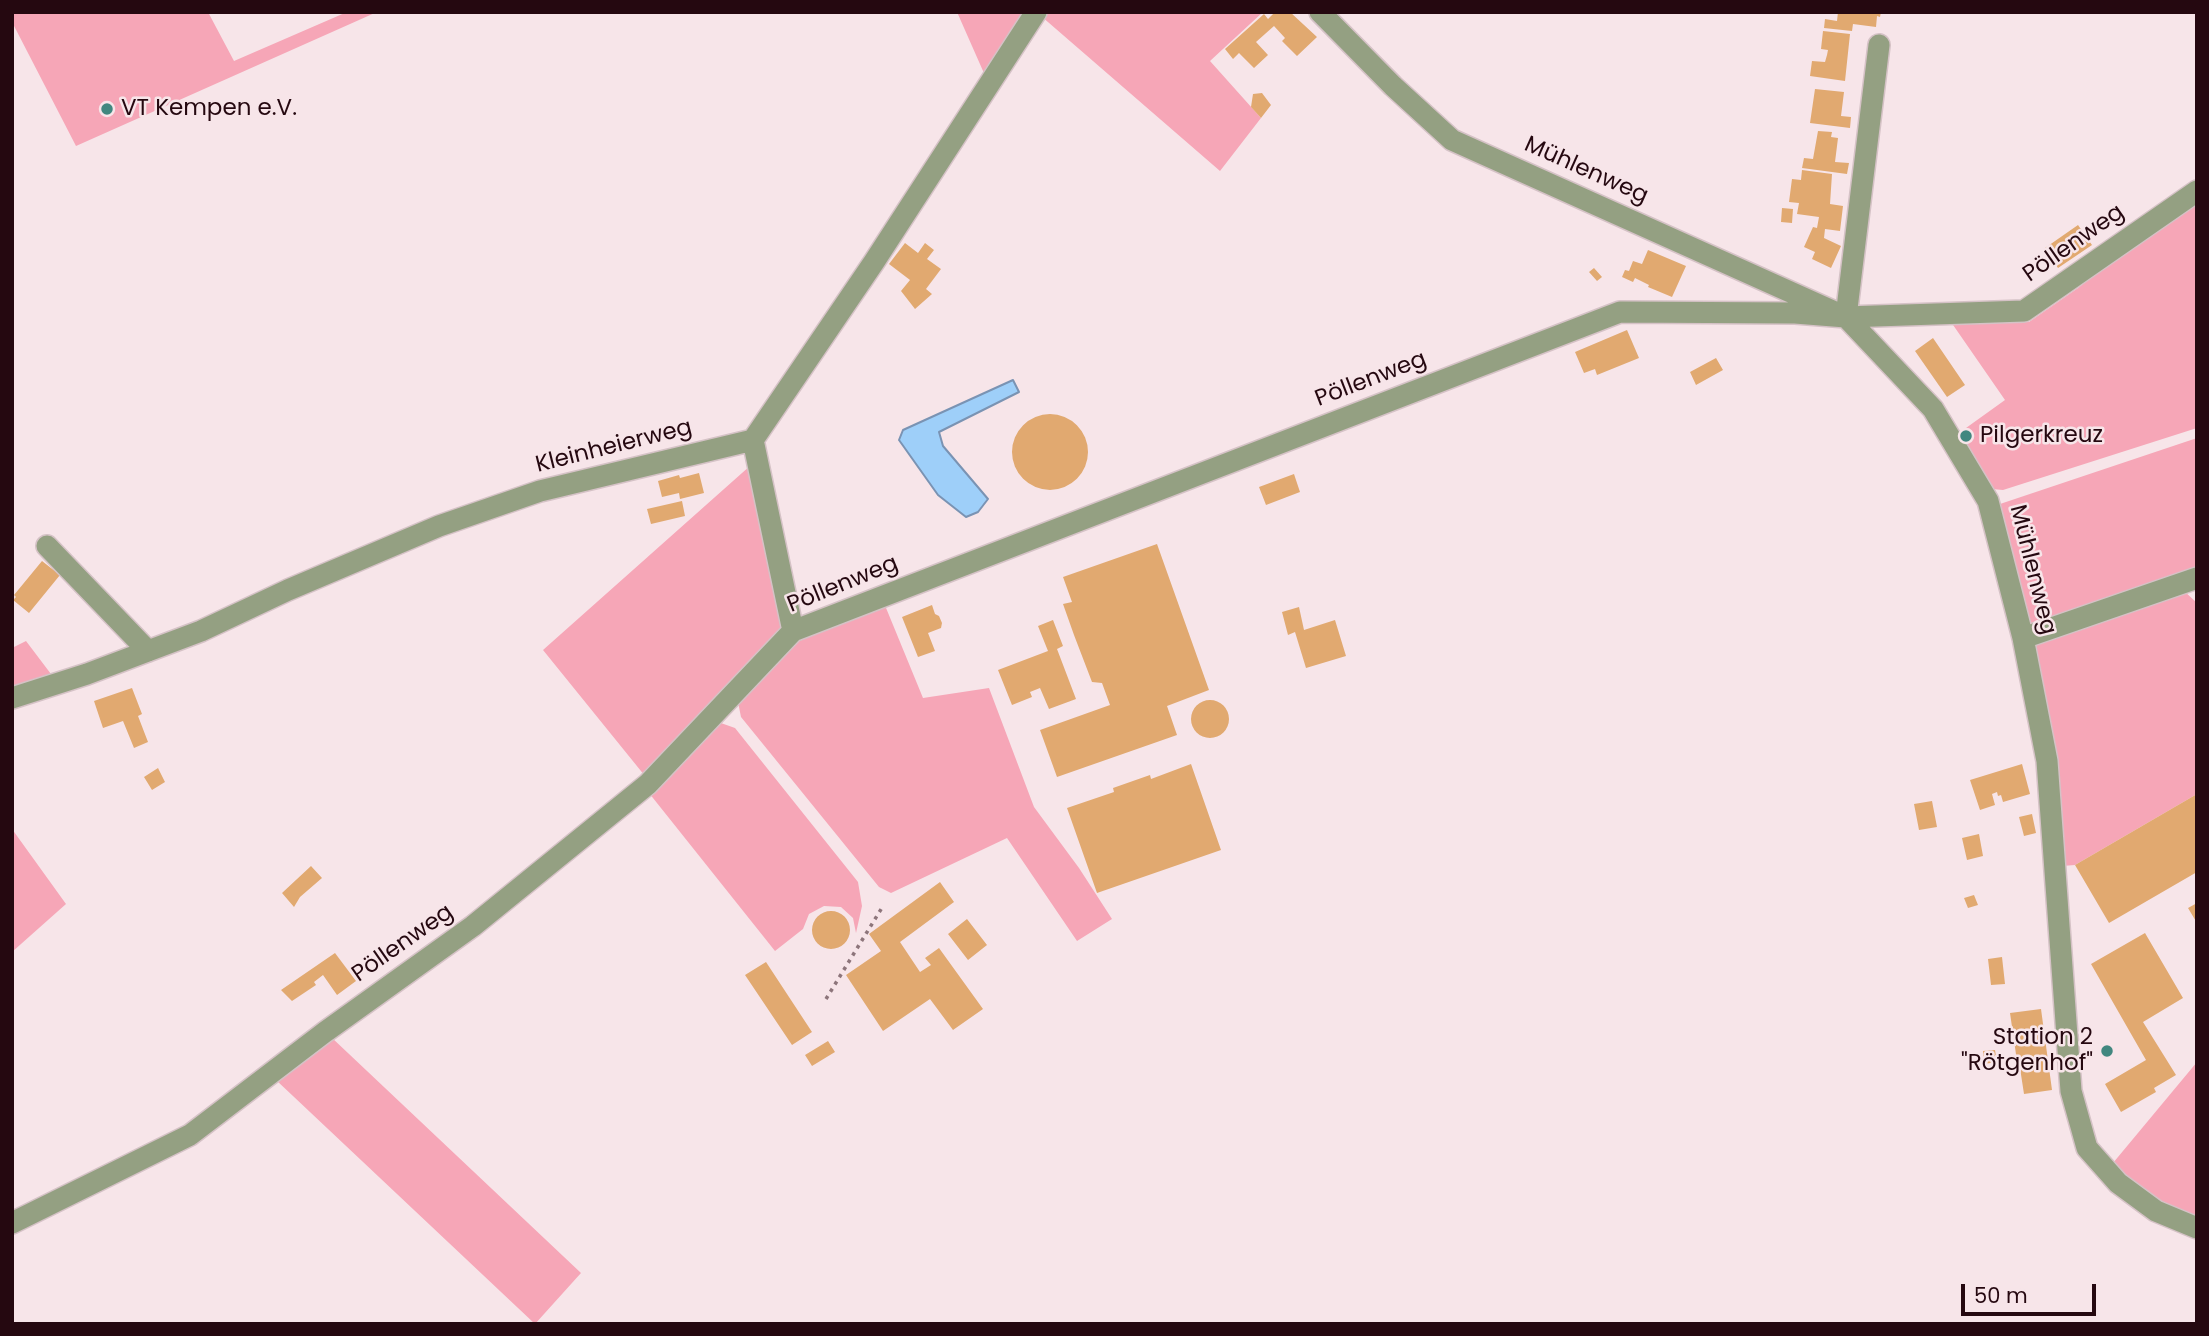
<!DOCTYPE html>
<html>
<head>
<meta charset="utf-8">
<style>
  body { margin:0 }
  #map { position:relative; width:2209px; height:1336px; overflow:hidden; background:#f7e5e9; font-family:Poppins,sans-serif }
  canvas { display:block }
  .frame { position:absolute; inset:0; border:14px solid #250810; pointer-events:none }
  .scale { position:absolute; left:1961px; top:1284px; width:135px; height:32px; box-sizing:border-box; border:4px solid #250810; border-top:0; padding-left:9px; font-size:21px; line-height:24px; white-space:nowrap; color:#250810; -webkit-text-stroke:5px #f7e5e9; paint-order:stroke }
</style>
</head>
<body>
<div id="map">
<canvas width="2209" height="1336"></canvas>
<div class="frame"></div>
<div class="scale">50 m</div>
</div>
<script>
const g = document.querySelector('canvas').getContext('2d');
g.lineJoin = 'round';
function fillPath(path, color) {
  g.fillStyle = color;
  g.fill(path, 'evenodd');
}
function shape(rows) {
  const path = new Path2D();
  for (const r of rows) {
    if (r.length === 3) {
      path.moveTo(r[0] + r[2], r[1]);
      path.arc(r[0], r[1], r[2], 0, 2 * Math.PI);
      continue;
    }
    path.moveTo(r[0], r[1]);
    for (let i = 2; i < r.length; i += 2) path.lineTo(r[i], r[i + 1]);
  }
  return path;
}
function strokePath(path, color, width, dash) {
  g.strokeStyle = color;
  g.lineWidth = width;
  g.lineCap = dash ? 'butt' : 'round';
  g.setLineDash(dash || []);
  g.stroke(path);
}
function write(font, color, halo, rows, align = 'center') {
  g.font = font + ' Poppins,sans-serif';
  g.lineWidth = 5;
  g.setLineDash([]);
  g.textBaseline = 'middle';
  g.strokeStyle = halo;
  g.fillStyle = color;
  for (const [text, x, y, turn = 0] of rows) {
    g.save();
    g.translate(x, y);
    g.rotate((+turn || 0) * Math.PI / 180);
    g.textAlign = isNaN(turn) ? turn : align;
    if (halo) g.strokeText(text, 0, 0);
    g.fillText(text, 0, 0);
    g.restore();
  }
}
fillPath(shape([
  [12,12,208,12,234,61,347,12,377,12,76,146,12,22],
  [957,12,1029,12,987,80],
  [1043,12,1263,12,1210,61,1261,118,1220,171,1041,16],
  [2197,200,2197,428,2003,490,1992,489,1959,433,2005,400,1951,322,2029,322,2078,288,2142,236],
  [2197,438,2197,572,2029,626,1997,505],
  [751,465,785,631,645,776,543,650],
  [2183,590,2197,603,2197,794,2075,865,2062,866,2034,647,2040,640],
  [884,603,923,698,989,688,1034,807,1079,868,1112,919,1077,941,1007,838,891,893,879,887,741,717,738,702,801,635],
  [26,641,54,678,12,691,12,648],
  [718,722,735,728,858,882,862,906,856,933,853,918,841,907,824,906,809,914,803,929,775,951,649,793],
  [12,829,66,904,12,952],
  [331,1037,581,1273,535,1324,276,1080],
  [2197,1062,2197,1218,2159,1202,2131,1184,2113,1163]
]), '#f6a6b7');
const water = shape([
  [1013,380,1019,392,939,432,943,446,988,499,978,512,966,517,938,495,899,440,903,430,1013,380]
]);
fillPath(water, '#9ecff9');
strokePath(water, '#7a93b3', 2);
fillPath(shape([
  [1275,12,1290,12,1317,37,1297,56,1282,41,1285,38,1274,26,1256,42,1268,55,1254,68,1239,53,1233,59,1225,49,1264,14,1268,19],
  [1838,12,1881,12,1880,17,1877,16,1876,27,1853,24,1852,31,1824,28,1825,19,1837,21],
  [1823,31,1850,34,1845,81,1810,76,1812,61,1825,62,1827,55,1828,50,1821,49],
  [1815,89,1844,92,1841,116,1851,117,1850,128,1810,123],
  [1262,93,1271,105,1261,118,1251,107,1253,94],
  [1818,131,1832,132,1831,137,1838,138,1835,162,1849,163,1847,174,1802,168,1804,158,1813,159],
  [1802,170,1832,174,1830,204,1843,206,1840,231,1825,229,1824,238,1841,246,1831,268,1812,259,1815,252,1804,247,1813,227,1817,228,1819,217,1797,214,1799,203,1789,202,1792,179,1801,180],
  [1782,208,1793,209,1792,223,1781,222],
  [2078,225,2092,245,2058,268,2045,248],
  [905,243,918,253,925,243,934,250,927,259,941,269,926,289,932,294,915,309,901,291,910,280,889,264],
  [1648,250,1686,266,1672,297,1648,287,1649,285,1635,278,1633,282,1622,277,1625,270,1629,271,1633,261,1642,264],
  [1594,268,1602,277,1597,281,1589,272],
  [1627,330,1639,358,1597,375,1595,369,1584,373,1575,352],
  [1933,338,1965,385,1947,397,1915,351],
  [1716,358,1723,370,1696,385,1690,372],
  [1050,452,38],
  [699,473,704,493,680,499,679,493,662,497,658,481,679,475,680,478],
  [1294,474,1300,492,1266,505,1259,487],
  [682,501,685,516,651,524,647,509],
  [1157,544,1209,690,1167,706,1177,735,1057,777,1040,730,1110,705,1102,683,1092,682,1074,635,1063,604,1072,602,1063,577],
  [42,561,60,575,29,613,13,600,16,597,14,595],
  [932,605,935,614,939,616,942,623,941,628,928,633,935,651,918,657,902,617],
  [1299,607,1304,630,1335,620,1346,656,1306,668,1295,632,1288,635,1282,612],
  [1053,620,1063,646,1057,649,1076,699,1049,709,1040,688,1030,692,1032,697,1012,705,998,670,1048,651,1038,626],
  [132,688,142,714,138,716,148,742,134,748,123,721,103,728,94,701],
  [1210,719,19],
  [1191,764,1221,850,1097,893,1067,808,1114,792,1113,788,1150,775,1151,779],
  [2022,764,2030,794,2003,802,2001,795,1998,796,1997,792,1992,794,1995,805,1980,810,1970,780],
  [158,768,165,782,152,790,144,777],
  [2197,794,2197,872,2109,923,2075,865],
  [1932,801,1937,827,1919,830,1914,804],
  [2032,814,2036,833,2024,836,2019,817],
  [1979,834,1983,856,1967,860,1962,838],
  [311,866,322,878,300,897,294,907,282,893],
  [940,882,954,902,900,942,920,972,931,965,925,958,939,948,983,1009,953,1030,930,999,883,1031,846,975,881,951,869,934],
  [1974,895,1978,905,1968,908,1964,898],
  [2197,903,2197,923,2188,908],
  [831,930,19],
  [967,919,987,945,968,960,948,934],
  [2145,933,2183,998,2143,1022,2176,1075,2154,1088,2156,1092,2121,1112,2105,1084,2146,1060,2091,964],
  [335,953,356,981,337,995,323,975,314,982,316,985,292,1001,281,990],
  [2002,957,2005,984,1991,985,1988,959],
  [766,962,812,1032,792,1045,745,975],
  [2041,1009,2052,1090,2024,1094,2020,1068,2018,1068,2010,1013],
  [828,1041,835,1052,812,1066,805,1055],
  [1995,1050,1997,1062,1984,1064,1983,1051]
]), '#e1a970');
const minor = shape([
  [1320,12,1393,86,1452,140,1846,317,1933,409,1988,501,2023,638,2047,761,2071,1091,2087,1148,2118,1183,2156,1211,2197,1228],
  [1846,317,1879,45],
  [753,440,793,631],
  [47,546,148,651],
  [2023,638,2197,578],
  [12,698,87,674,201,631,288,590,439,526,540,491,753,440,874,262,1036,12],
  [12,1223,190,1135,325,1032,473,926,648,784,793,631,1620,312,1795,313,1846,317,2024,311,2197,191]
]);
strokePath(minor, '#d5c2c6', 24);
strokePath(shape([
  [826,999,883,906]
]), '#8d757b', 3.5, [3.5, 5]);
strokePath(minor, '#94a082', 21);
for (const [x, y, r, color] of [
  [107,109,7,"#41877f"],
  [1966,436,7,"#41877f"],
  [2107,1051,7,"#41877f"]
]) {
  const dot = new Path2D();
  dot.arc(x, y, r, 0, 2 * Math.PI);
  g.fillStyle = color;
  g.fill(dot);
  strokePath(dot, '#f7e5e9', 2.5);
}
write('23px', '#250810', '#f7e5e9', [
  ["VT Kempen e.V.",121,109],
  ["Pilgerkreuz",1980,436],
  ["Station 2",2093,1038,"right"],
  ["\"Rötgenhof\"",2093,1064,"right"]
], 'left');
write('23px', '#250810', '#f7e5e9', [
  ["Mühlenweg",1586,171,24],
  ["Pöllenweg",2074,244,-35],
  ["Pöllenweg",1371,380,-21],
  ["Kleinheierweg",614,447,-14],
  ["Mühlenweg",2032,570,76],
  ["Pöllenweg",843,585,-22],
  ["Pöllenweg",403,944,-35]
]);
</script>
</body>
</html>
